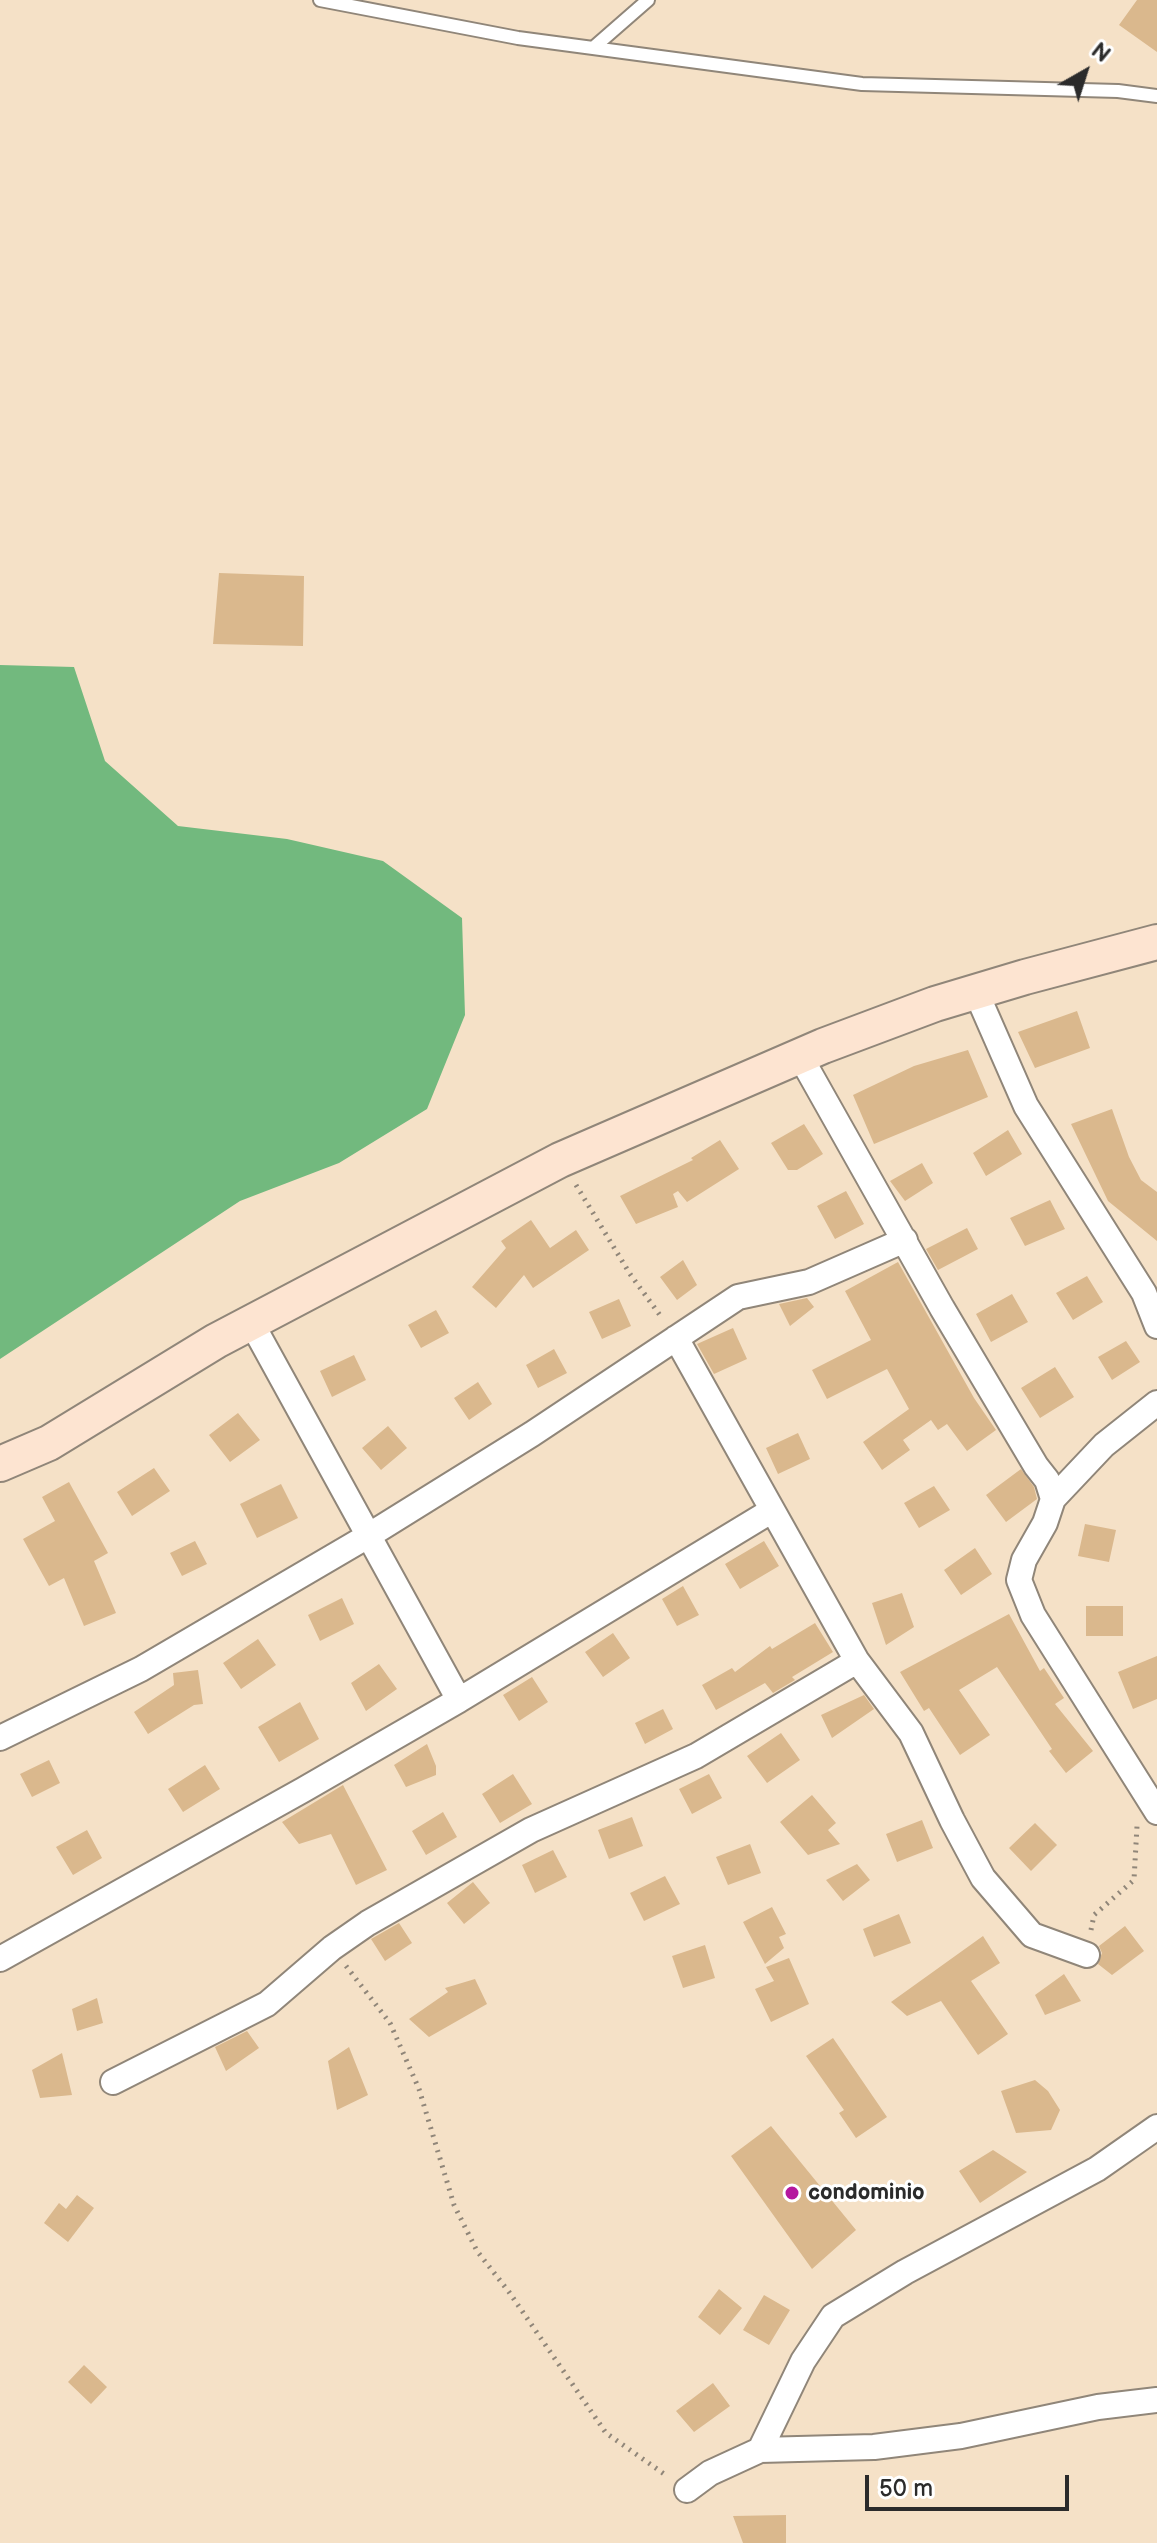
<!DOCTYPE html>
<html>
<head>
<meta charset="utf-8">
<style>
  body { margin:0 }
  #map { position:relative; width:1157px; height:2543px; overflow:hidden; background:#f5e1c7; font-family:"Balsamiq Sans",sans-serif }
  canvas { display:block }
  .north { position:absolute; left:1045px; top:32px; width:80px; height:80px; -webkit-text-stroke:6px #fff; paint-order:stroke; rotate:39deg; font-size:22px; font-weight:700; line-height:32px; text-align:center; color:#2b2b2b }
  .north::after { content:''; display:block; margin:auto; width:28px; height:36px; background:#2b2b2b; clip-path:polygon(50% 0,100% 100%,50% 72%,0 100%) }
  .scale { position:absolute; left:865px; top:2475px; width:204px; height:36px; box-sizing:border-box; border:4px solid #2b2b2b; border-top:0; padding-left:10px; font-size:24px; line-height:28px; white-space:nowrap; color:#2b2b2b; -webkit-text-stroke:6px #fff; paint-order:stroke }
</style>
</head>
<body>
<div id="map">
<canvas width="1157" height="2543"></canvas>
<div class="north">N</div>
<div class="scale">50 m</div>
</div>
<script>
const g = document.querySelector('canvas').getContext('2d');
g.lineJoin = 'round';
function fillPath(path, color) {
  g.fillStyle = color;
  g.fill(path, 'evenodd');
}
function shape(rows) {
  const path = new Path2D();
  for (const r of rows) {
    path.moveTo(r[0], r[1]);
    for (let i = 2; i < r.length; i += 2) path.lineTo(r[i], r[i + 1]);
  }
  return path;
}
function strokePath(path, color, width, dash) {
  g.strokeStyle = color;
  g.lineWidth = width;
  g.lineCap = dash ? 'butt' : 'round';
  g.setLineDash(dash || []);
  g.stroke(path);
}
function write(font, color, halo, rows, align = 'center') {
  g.font = font + ' "Balsamiq Sans",sans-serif';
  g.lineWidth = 6;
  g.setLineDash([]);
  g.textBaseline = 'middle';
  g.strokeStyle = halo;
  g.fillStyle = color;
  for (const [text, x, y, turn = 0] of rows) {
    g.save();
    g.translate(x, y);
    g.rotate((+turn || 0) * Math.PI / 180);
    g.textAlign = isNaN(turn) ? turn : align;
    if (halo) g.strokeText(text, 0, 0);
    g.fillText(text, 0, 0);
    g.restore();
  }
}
fillPath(shape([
  [0,665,74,667,105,761,178,826,287,839,383,861,462,918,465,1015,427,1109,339,1163,240,1201,0,1359]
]), '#72b97e');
fillPath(shape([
  [1137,0,1157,0,1157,52,1119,25],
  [219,573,304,576,303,646,213,644],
  [1077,1011,1090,1048,1035,1068,1018,1032],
  [968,1050,988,1097,874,1144,853,1095,914,1066],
  [1112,1109,1129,1157,1141,1180,1157,1192,1157,1241,1108,1201,1071,1124],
  [804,1124,823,1154,797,1170,788,1170,771,1143],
  [1008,1130,1022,1154,986,1176,973,1153],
  [720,1140,739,1169,687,1202,678,1191,673,1194,678,1207,636,1224,620,1196,693,1160,691,1158],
  [922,1163,933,1183,905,1201,890,1181],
  [846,1191,864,1224,835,1239,817,1206],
  [1050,1200,1065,1229,1025,1246,1010,1218],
  [531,1220,550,1248,576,1230,589,1250,533,1288,524,1275,496,1308,472,1287,506,1248,501,1241],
  [967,1228,978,1249,938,1270,926,1249],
  [683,1260,697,1285,677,1300,660,1277],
  [898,1262,974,1398,996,1430,967,1451,947,1424,938,1430,931,1420,903,1440,910,1450,882,1470,863,1442,909,1409,887,1369,827,1399,812,1370,871,1340,845,1291],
  [1087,1276,1103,1302,1073,1320,1056,1293],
  [1012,1294,1028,1322,991,1342,976,1314],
  [807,1298,814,1307,790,1326,779,1304],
  [619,1299,631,1326,602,1339,589,1312],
  [436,1310,449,1333,421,1348,408,1325],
  [733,1328,747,1359,714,1374,697,1344],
  [1126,1341,1140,1362,1112,1380,1098,1357],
  [554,1349,567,1373,538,1388,526,1365],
  [354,1355,366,1380,332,1397,320,1371],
  [1055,1367,1074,1397,1040,1418,1021,1388],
  [478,1382,492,1404,469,1420,454,1398],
  [238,1413,260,1440,230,1462,209,1435],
  [388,1426,407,1448,381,1470,362,1448],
  [798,1433,810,1459,778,1474,766,1448],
  [154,1468,170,1491,132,1516,117,1492],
  [1021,1469,1034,1487,1037,1499,1006,1522,986,1495],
  [69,1482,108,1553,94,1561,116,1613,84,1626,64,1578,49,1586,23,1539,55,1521,42,1497],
  [281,1484,298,1518,257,1538,240,1504],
  [934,1486,950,1510,919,1528,904,1503],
  [1085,1524,1116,1530,1109,1562,1078,1556],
  [195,1541,207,1564,182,1576,170,1553],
  [764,1541,779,1566,740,1589,725,1564],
  [975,1548,992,1574,961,1595,944,1570],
  [683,1586,699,1615,677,1626,662,1599],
  [902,1593,914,1627,886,1645,872,1603],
  [342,1598,354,1624,320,1641,308,1615],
  [1086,1606,1123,1606,1123,1636,1086,1636],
  [1009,1614,1040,1671,1044,1668,1064,1698,1055,1704,1093,1751,1066,1773,1049,1751,1052,1749,997,1667,959,1690,990,1735,960,1755,929,1708,924,1711,900,1672],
  [815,1623,833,1652,792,1677,795,1680,773,1693,765,1683,716,1710,702,1685,732,1668,735,1672,770,1646,772,1649],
  [613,1633,630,1658,603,1677,585,1652],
  [258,1639,276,1665,241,1689,223,1663],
  [1157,1656,1157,1699,1133,1709,1118,1672],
  [379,1664,397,1689,366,1711,351,1683],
  [198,1670,203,1704,194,1705,148,1734,134,1712,174,1685,173,1673],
  [532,1677,548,1702,519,1721,503,1695],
  [864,1695,874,1709,832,1738,821,1715],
  [300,1702,319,1739,279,1762,258,1727],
  [663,1709,673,1729,645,1744,635,1723],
  [781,1733,800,1760,767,1783,747,1756],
  [427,1744,436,1766,436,1775,406,1787,394,1765],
  [49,1760,60,1783,32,1797,20,1774],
  [205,1765,220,1789,183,1812,168,1789],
  [513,1774,532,1804,500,1823,482,1794],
  [709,1774,722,1798,692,1814,679,1789],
  [343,1785,387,1870,356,1885,331,1834,299,1844,282,1822],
  [812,1795,836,1823,828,1830,840,1844,808,1855,780,1822],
  [443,1812,457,1837,426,1855,412,1831],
  [632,1817,643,1846,609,1859,598,1830],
  [922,1820,933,1848,897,1862,886,1834],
  [1035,1823,1057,1845,1031,1871,1009,1848],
  [87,1830,102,1858,73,1875,56,1847],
  [750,1844,761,1873,728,1885,716,1857],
  [553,1850,567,1877,535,1893,522,1865],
  [857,1864,870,1880,843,1901,826,1880],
  [665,1876,680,1904,644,1921,630,1893],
  [473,1882,490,1903,464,1924,447,1903],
  [772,1907,786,1934,779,1937,784,1948,765,1964,743,1922],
  [899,1914,911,1943,874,1957,863,1929],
  [399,1923,412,1943,385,1961,371,1939],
  [1125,1926,1144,1951,1112,1975,1098,1964,1102,1953,1099,1946],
  [983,1936,1000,1963,971,1981,1008,2034,978,2055,941,2001,907,2016,891,2002],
  [705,1945,715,1978,683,1988,672,1956],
  [789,1958,809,2004,771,2022,755,1989,774,1981,766,1967],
  [1064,1974,1081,2001,1045,2015,1035,1995],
  [475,1979,487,2004,429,2037,409,2019,448,1992,445,1988],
  [97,1998,103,2023,77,2031,72,2009],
  [247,2031,259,2048,226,2071,215,2047],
  [833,2038,887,2117,856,2138,839,2113,844,2110,806,2056],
  [349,2047,368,2095,337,2110,328,2061],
  [62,2053,72,2095,40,2098,32,2070],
  [1035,2080,1048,2091,1060,2110,1051,2130,1016,2133,1001,2091],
  [771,2126,856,2230,812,2269,731,2156],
  [993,2150,1027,2172,980,2203,959,2171],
  [77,2195,94,2208,68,2242,44,2223,59,2203,66,2209],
  [719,2289,742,2308,720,2335,698,2317],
  [764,2295,790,2310,769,2345,743,2330],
  [84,2365,107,2387,91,2404,68,2382],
  [713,2383,730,2406,694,2432,676,2411],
  [786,2515,786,2543,743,2543,733,2516]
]), '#dab88d');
const service = shape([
  [320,0,518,38,593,48,648,0],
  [593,48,862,84,1118,91,1157,96]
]);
const minor = shape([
  [976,992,1026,1106,1144,1293,1157,1326],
  [800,1056,942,1308,1036,1466,1047,1480,1053,1499,1045,1523,1024,1560,1019,1580,1033,1615,1157,1812],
  [676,1338,857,1661,911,1733,952,1820,983,1878,1032,1935,1087,1955],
  [1053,1499,1104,1445,1157,1403],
  [459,1700,771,1511],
  [0,1738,141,1669,368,1536,532,1434,738,1297,809,1282,905,1240],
  [0,1959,303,1790,459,1700,251,1322],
  [113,2082,267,2004,332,1948,368,1923,531,1830,696,1756,857,1661],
  [760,2450,874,2447,961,2436,1098,2407,1157,2400],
  [687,2490,710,2473,760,2450,803,2361,833,2316,905,2272,1097,2169,1157,2127]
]);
const secondary = shape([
  [0,1464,49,1443,216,1341,560,1160,823,1046,935,1004,1025,977,1157,942]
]);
strokePath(service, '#908679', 16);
strokePath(minor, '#908679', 28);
strokePath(secondary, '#908679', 38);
strokePath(shape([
  [576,1185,630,1274,662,1318],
  [1091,1930,1094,1915,1134,1880,1137,1826],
  [346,1966,390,2023,419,2089,454,2205,477,2251,509,2292,606,2433,667,2476]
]), '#908679', 5, [2, 6]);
strokePath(service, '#fff', 12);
strokePath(minor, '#fff', 24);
strokePath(secondary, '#fde4d1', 34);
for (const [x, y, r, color] of [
  [792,2193,8,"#b5179e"]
]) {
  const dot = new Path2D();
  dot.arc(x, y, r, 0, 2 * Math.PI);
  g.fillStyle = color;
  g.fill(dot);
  strokePath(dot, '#fff', 3);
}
write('bold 22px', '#2b2b2b', '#fff', [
  ["condominio",808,2193]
], 'left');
</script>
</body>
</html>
